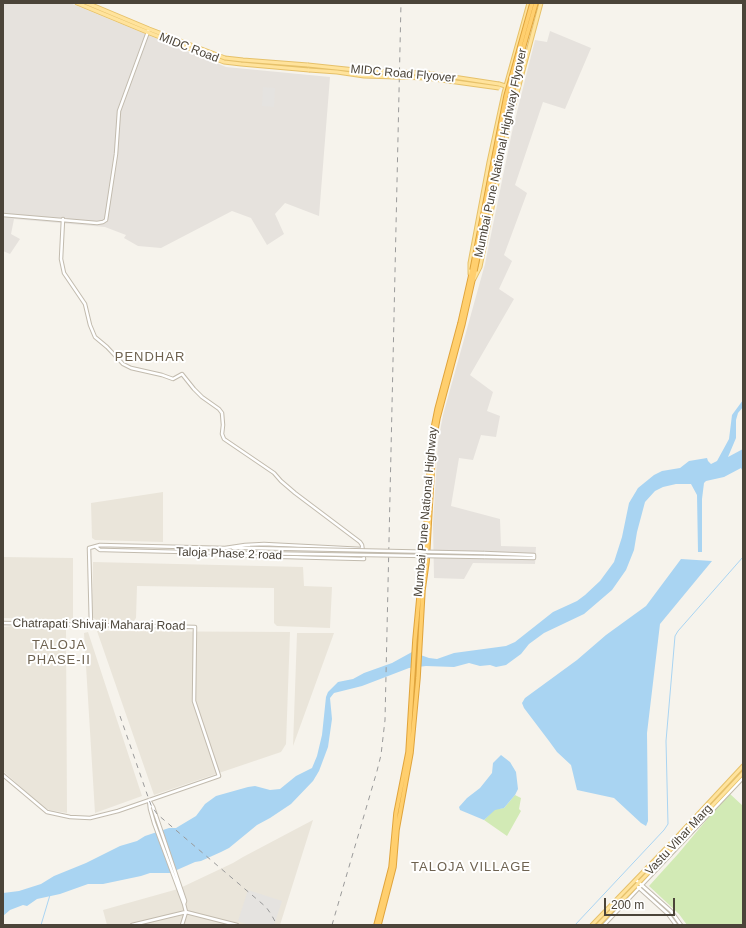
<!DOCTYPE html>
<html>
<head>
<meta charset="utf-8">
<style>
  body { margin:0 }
  #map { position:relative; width:746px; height:928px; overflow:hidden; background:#f6f3ec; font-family:Arial,sans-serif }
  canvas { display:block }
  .frame { position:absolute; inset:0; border:4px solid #4b4439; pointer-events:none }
  .scale { position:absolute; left:604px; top:898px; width:71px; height:18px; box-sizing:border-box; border:2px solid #4b4439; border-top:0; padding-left:5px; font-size:12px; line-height:14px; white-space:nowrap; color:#4b4439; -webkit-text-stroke:3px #fff; paint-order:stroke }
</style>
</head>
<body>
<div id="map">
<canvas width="746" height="928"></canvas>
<div class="frame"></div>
<div class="scale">200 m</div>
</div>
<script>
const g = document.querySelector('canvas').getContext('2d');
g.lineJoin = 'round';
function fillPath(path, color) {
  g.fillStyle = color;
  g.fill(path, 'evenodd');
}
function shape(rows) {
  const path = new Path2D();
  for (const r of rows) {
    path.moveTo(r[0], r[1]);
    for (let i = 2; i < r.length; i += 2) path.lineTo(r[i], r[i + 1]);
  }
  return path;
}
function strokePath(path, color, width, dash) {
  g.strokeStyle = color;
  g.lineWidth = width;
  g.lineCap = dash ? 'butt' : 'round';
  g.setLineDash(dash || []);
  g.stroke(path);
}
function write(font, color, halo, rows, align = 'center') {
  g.font = font + ' Arial,sans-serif';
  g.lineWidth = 4;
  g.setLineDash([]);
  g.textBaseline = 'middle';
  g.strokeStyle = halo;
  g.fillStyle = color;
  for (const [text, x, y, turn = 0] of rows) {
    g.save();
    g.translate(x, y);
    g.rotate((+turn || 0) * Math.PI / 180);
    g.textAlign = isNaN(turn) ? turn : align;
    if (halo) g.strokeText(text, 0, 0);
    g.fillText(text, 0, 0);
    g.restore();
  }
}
fillPath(shape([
  [163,492,163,542,95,540,92,538,91,503],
  [3,557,73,558,73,620,3,618],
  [93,562,303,567,304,586,332,587,330,628,277,626,274,623,274,588,137,586,136,618,133,622,98,621,92,617],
  [13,626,66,628,67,813,49,810,43,807,3,771,3,627],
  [97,631,290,632,286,744,281,752,154,795],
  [88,632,142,796,95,813,84,633],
  [297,633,334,633,293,746],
  [313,820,280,925,107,925,103,910,178,889,233,863,243,857]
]), '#eae5da');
fillPath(shape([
  [3,3,70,3,226,67,330,77,319,216,285,203,275,214,284,234,267,245,251,218,232,211,161,248,138,246,124,238,126,235,105,227,14,219,11,234,20,239,10,254,3,251],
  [550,31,591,48,565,109,543,102,515,185,527,193,504,255,512,261,499,289,514,299,470,375,493,392,487,411,500,416,496,437,481,435,473,460,459,458,451,506,500,519,501,546,536,547,535,564,473,563,464,579,434,578,433,524,438,442,443,415,485,264,512,132,535,40,547,42]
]), '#e6e2dd');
fillPath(shape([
  [729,793,743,806,743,925,687,925,679,914,649,886,678,854],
  [515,795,521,798,519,809,521,811,507,836,484,820,495,809,504,808]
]), '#d2eab5');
fillPath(shape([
  [263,87,275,88,274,107,262,106],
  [248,890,282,901,274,925,249,925,238,921]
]), '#e5e3e0');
fillPath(shape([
  [743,400,743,407,738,413,736,420,736,438,728,457,743,449,743,472,741,468,724,477,706,481,704,483,702,499,702,552,698,552,697,495,691,484,676,484,663,487,655,491,645,502,637,532,634,550,626,570,612,590,584,614,544,633,529,644,521,654,506,665,496,667,490,665,480,666,469,663,454,667,426,666,409,668,362,686,334,693,330,698,332,719,328,747,319,771,313,781,291,804,270,818,257,825,229,848,221,852,201,861,195,862,170,873,150,873,141,876,103,884,88,884,60,894,37,899,27,906,23,905,10,910,3,916,3,893,19,891,41,884,54,876,86,863,120,846,137,841,145,836,169,828,176,828,196,816,205,804,216,796,248,787,255,786,270,790,280,789,296,776,312,768,317,756,322,735,326,697,328,692,338,682,353,679,364,673,392,663,412,652,429,658,437,659,454,653,506,646,515,642,553,612,577,601,585,595,600,581,614,562,622,537,629,503,638,488,654,475,662,471,680,468,689,461,707,458,708,461,711,464,717,461,729,439,732,415],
  [681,559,712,561,660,624,647,733,648,821,646,826,641,823,614,798,577,790,571,765,557,752,549,741,524,708,522,703,525,698,577,660,606,635,646,606],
  [501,755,510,762,516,772,518,789,515,795,504,808,495,810,484,820,460,810,459,807,467,798,480,788,492,773,493,763]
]), '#a9d4f2');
strokePath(shape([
  [41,925,50,895],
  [575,925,664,830,668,824,666,741,675,636,678,631,743,557]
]), '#a9d4f2', 1);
const minor = shape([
  [3,215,97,223,103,222,106,220,116,154,119,111,149,29],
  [63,219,61,259,64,273,85,304,90,325,95,337,107,347,123,364,131,368,162,375,173,379,182,374,194,389,202,397,219,409,222,413,223,425,222,434,224,439,274,473,281,481,295,493,360,542,362,545,364,559,249,556,224,553,104,550,100,550,96,547],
  [233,548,250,548],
  [229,553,250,553],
  [484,557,534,558,534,555,484,553],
  [3,623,195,627,194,701,219,776,118,811,90,818,70,817,47,812,3,775],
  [91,625,89,548,100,545,225,548,245,545,264,544,362,549],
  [149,800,153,807,185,901,184,904,186,912,182,925],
  [149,800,150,809,154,823,184,904],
  [636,880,671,911,681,925],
  [638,887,668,914,676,925],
  [132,925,186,912,237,925],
  [604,925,743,778]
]);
const major = shape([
  [77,3,147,32,224,62,241,64,309,70],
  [87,3,149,29,225,58,243,60,308,65],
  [499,84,515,89],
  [470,274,470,263,489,162,504,93,529,3],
  [474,279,480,267,510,119,541,3],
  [592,925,675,839,743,766],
  [598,925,678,842,743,773]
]);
const highway = shape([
  [376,925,391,867,396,813,408,752,415,639,419,597,424,561,431,439,437,409,460,323,472,270],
  [379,925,394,867,397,830,411,753,418,678,423,590,427,562,434,440,438,418,463,324,475,271]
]);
strokePath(minor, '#c2bbae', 4.5);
strokePath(major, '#e6c16a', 5);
strokePath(highway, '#e0a43c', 5.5);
strokePath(minor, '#fff', 2.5);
strokePath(major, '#ffe39c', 3);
strokePath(highway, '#ffcf6e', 3.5);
strokePath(shape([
  [120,716,147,794,151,805,157,814,266,907,271,914,277,925],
  [332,925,377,771,381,755,385,720,401,3]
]), '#9a9a9a', 1, [5, 5]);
const minorBridge = shape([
  [250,548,484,553],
  [250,553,484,557]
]);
const majorBridge = shape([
  [308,65,365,71,427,73,499,84],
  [309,70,337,72,364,76,427,78,499,88]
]);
const highwayBridge = shape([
  [472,270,506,96,532,3],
  [475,271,505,123,519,63,536,3]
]);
strokePath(minorBridge, '#c2bbae', 4.5, []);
strokePath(majorBridge, '#e6c16a', 5, []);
strokePath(highwayBridge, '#e0a43c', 5.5, []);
strokePath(minorBridge, '#fff', 2.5);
strokePath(majorBridge, '#ffe39c', 3);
strokePath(highwayBridge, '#ffcf6e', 3.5);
write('12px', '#4b4439', '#fff', [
  ["MIDC Road",189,48,21],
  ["MIDC Road Flyover",403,74,5],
  ["Mumbai Pune National Highway Flyover",501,153,-78],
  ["Mumbai Pune National Highway",426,512,-85],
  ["Taloja Phase 2 road",229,554,2],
  ["Chatrapati Shivaji Maharaj Road",99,625,1],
  ["Vastu Vihar Marg",679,840,-47]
]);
g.letterSpacing = '1px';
write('13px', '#6e6250', '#fff', [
  ["PENDHAR",150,357],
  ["TALOJA",59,645],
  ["PHASE-II",59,660],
  ["TALOJA VILLAGE",471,867]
]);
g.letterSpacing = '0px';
</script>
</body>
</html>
